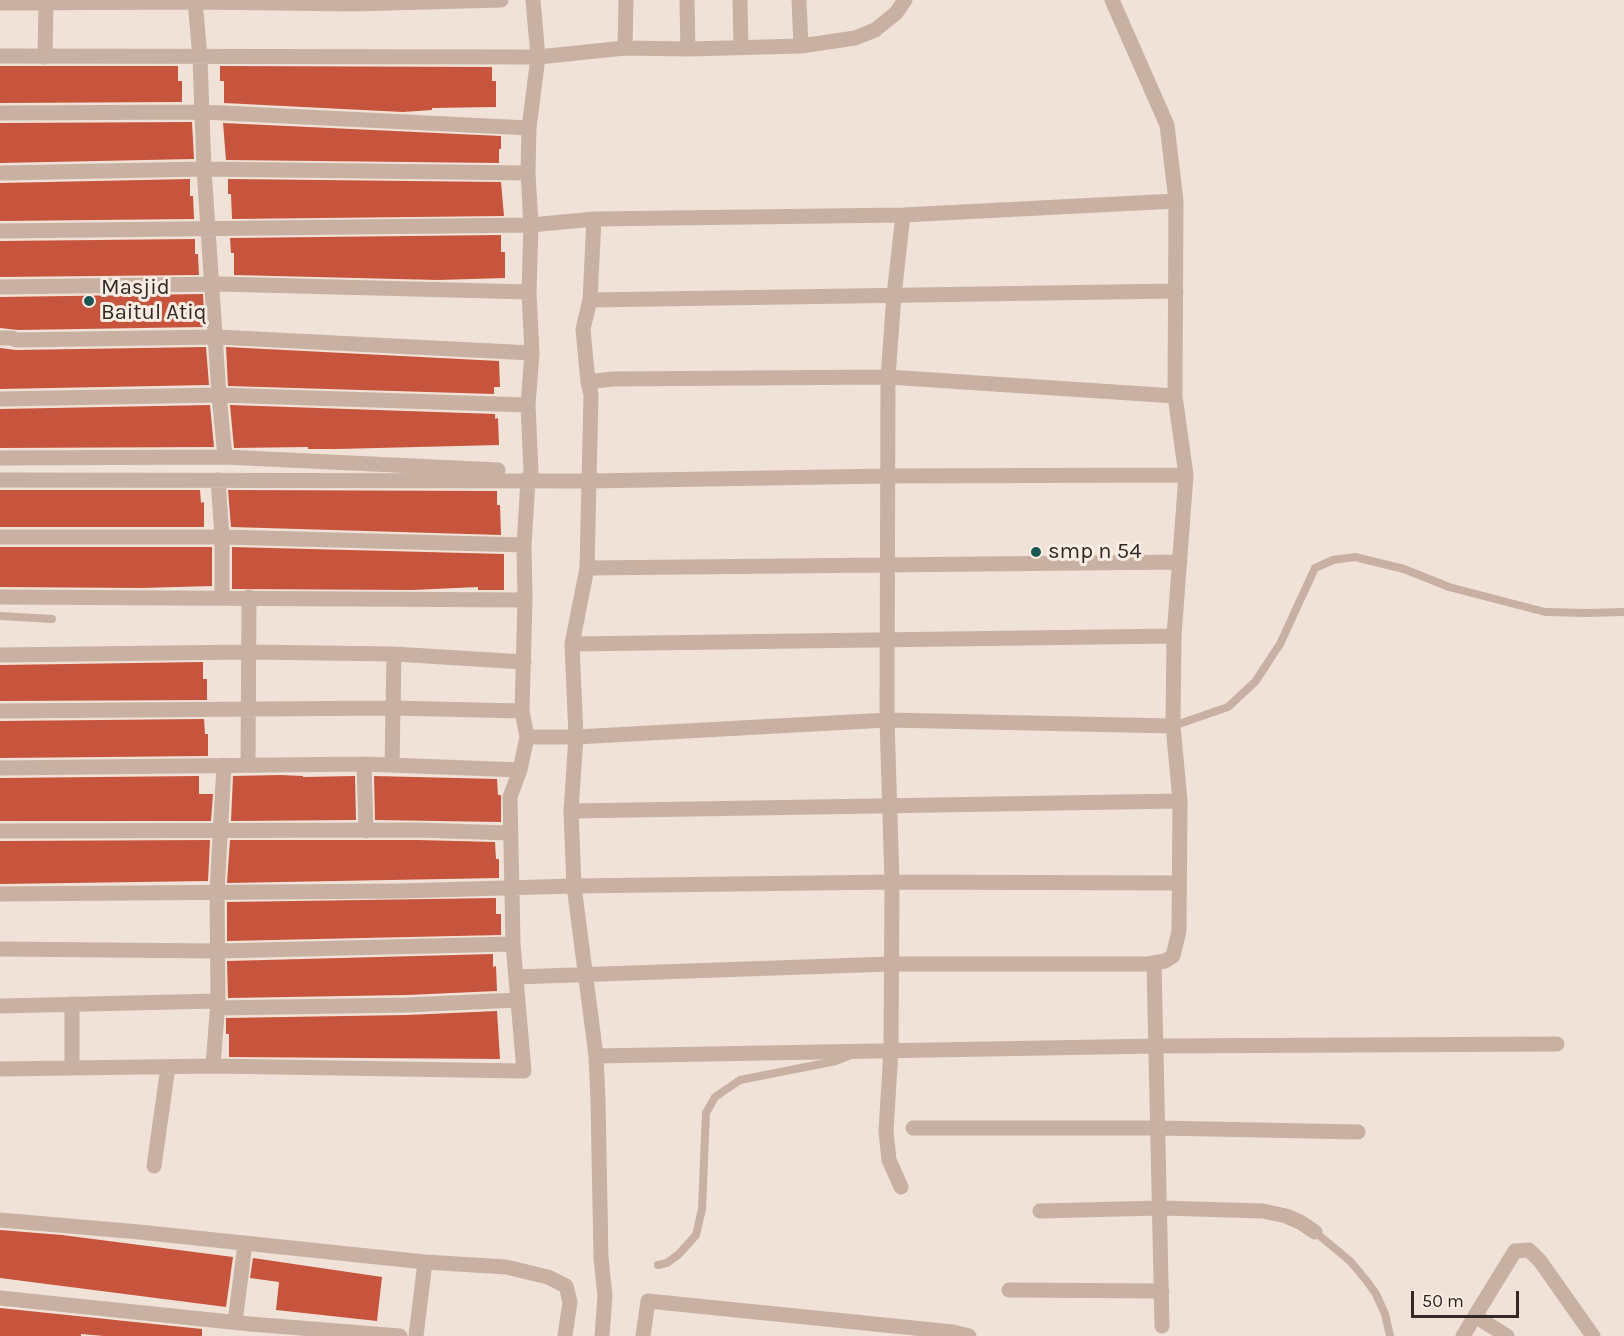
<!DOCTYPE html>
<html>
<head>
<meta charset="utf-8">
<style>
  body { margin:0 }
  #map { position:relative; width:1624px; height:1336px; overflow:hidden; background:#f1e2d7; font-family:Karla,sans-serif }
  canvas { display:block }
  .scale { position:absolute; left:1411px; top:1291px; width:108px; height:27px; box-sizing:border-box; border:3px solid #332825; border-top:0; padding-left:8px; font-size:18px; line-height:21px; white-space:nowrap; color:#332825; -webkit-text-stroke:4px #f9ede3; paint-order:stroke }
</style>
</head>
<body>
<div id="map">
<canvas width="1624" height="1336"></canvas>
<div class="scale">50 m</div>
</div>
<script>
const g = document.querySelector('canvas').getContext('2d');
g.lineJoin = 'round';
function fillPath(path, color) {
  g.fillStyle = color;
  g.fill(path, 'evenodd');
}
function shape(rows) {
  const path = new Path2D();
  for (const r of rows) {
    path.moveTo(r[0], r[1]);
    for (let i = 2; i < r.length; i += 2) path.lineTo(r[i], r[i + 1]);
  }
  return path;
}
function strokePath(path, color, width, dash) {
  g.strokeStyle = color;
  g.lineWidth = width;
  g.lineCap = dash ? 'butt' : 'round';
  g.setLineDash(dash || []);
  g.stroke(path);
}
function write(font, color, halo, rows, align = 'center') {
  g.font = font + ' Karla,sans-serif';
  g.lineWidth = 6;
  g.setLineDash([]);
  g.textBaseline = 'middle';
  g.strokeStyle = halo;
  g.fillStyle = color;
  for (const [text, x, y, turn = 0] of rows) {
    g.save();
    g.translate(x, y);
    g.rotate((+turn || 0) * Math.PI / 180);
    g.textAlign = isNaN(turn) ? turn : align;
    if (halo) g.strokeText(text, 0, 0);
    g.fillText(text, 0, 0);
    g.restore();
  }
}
fillPath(shape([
  [0,66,178,66,178,81,182,81,182,102,0,103],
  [220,66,492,67,492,81,496,81,496,107,432,108,432,110,403,112,224,103,224,81,220,81],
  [192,122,194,159,0,163,0,123],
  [223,123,501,136,501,149,499,149,499,163,226,160],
  [190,179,190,196,193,196,194,219,0,221,0,183],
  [228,179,501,182,504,216,232,219,231,194,228,194],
  [501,235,501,252,505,252,505,278,438,280,234,275,234,253,231,253,230,238],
  [195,239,195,254,198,254,199,275,0,277,0,241],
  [203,294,205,327,18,330,0,328,0,297],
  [206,347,209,385,0,389,0,348,16,350],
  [226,347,499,361,500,387,494,387,494,394,228,386],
  [210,405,214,447,0,448,0,409],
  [230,405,495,414,495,419,498,418,499,445,337,449,308,449,308,447,234,448],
  [0,490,200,490,201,503,204,502,204,527,0,527],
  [228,490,497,491,497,505,500,505,501,535,231,527],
  [0,547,212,547,212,586,141,588,0,587],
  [232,547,504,554,504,590,478,590,478,587,412,590,232,589],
  [203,662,203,679,207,679,207,700,0,701,0,665],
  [204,719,205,734,208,734,208,756,0,758,0,721],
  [280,775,303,776,303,777,355,776,356,820,231,821,233,776],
  [199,776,199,794,213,794,211,821,0,821,0,778],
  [374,776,497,779,498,795,501,795,501,822,375,820],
  [210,840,208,881,0,884,0,841],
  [230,840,418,840,495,842,496,859,499,859,499,878,227,883],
  [496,898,496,914,501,914,501,935,227,941,227,902],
  [493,954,493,967,496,966,497,991,407,995,228,998,227,961],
  [497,1011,500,1059,229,1057,229,1034,226,1034,226,1018,407,1015],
  [0,1230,62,1235,233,1257,226,1307,0,1278],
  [253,1258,382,1277,377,1321,276,1310,279,1282,250,1278],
  [0,1308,202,1329,202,1336,104,1336,81,1334,81,1336,0,1336]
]), '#c7553e');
strokePath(shape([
  [0,616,52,619],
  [1173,726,1228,707,1255,682,1280,644,1315,568,1333,560,1355,557,1404,569,1449,587,1545,612,1587,613,1624,612],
  [1315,1232,1350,1261,1366,1280,1376,1294,1385,1314,1390,1336],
  [658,1265,667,1263,679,1254,696,1235,702,1209,706,1113,715,1097,740,1080,836,1061,851,1055]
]), '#c8b1a3', 8);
strokePath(shape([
  [195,0,200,58,204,169,219,395,225,457],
  [687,0,688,49],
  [740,0,741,48],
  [799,0,801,46],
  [0,3,195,2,353,4,501,0],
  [625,48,626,0],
  [0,56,538,57,625,48,688,49,801,46,855,38,875,30,896,13,905,0],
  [45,57,46,3],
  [0,113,203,112,529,128],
  [0,173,204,169,528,173],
  [0,231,531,225,594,219,903,215,1176,201],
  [0,287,220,284,529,292],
  [590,300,594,219],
  [0,338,12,338,16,340,217,337,532,353],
  [588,382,583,329,590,300,1176,291],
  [0,399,219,395,528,405],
  [0,458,225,457,498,470],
  [0,480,589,481,887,476,1186,475],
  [218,480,222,537,222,597],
  [0,537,222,537,524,545],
  [587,568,1180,562],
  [0,597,525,600],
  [572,644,1174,636],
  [0,655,249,652,394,654,524,662],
  [0,711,392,708,522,711],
  [527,737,576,737,887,720,1173,726],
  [364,764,366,831],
  [248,765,249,597],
  [392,765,394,654],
  [0,768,364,764,520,770],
  [571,811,1180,801],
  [0,831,418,830,510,833],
  [0,894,398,891,574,886,892,882,1179,883],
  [0,949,218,951,513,944],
  [1154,963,1162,1326],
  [516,977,890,964,1148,964,1165,961,1173,956,1179,931,1180,801,1173,726,1174,636,1186,475,1175,396,1176,201,1167,125,1112,0],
  [0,1006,218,1001],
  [217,1008,407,1005,518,1000],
  [596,1056,574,886,571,811,576,737,572,644,587,568,591,395,588,382,612,379,888,377,1175,396],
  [213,1066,218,1001,217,892,224,765],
  [72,1068,72,1004],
  [0,1069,213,1066,524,1071,513,944,510,797,520,770,527,737,522,711,525,600,524,545,528,480,531,472,528,405,532,353,529,292,531,225,528,173,529,128,538,57,533,0],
  [913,1128,1159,1128,1358,1132],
  [154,1166,168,1067],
  [901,1187,889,1160,886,1131,891,1050,892,882,887,720,888,377,894,295,903,215],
  [1040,1211,1161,1208,1263,1211,1286,1216,1300,1222,1315,1232],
  [0,1220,139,1232,425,1262,416,1336],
  [425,1262,506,1267,548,1277,566,1286,570,1302,565,1336],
  [1009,1290,1162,1291],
  [0,1298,250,1324,400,1336],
  [1475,1316,1515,1251,1529,1250,1540,1261,1593,1336],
  [235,1322,245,1244],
  [602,1336,605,1296,601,1258,598,1100,596,1056,1157,1046,1557,1044],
  [643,1336,648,1301,953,1332,969,1336],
  [1463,1336,1475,1316,1507,1336]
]), '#c8b1a3', 15);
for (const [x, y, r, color] of [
  [89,301,6,"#1b5554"],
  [1036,552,6,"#1b5554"]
]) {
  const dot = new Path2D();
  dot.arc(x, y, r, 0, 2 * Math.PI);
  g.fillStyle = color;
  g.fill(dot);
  strokePath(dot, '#f9ede3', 2);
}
write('22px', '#332825', '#f9ede3', [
  ["Masjid",101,288],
  ["Baitul Atiq",101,313],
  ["smp n 54",1048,552]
], 'left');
</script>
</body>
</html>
